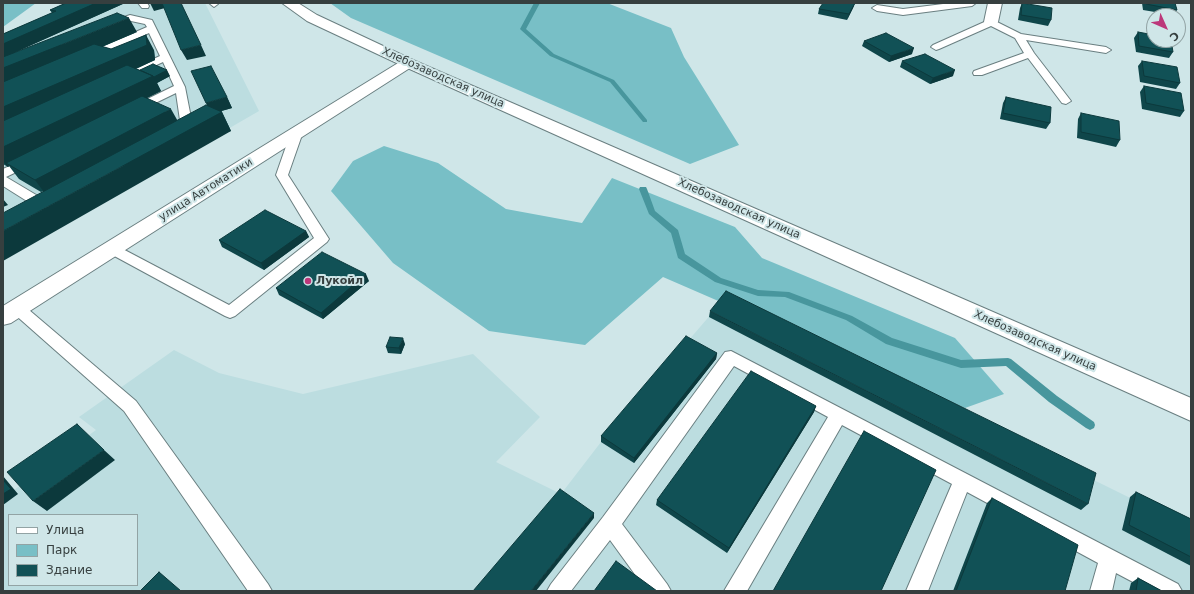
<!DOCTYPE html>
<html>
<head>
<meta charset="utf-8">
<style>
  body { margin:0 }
  #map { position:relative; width:1194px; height:594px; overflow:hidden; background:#cfe6e8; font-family:"DejaVu Sans",sans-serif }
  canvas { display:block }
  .frame { position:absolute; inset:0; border:4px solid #363f3f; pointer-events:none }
  .legend { position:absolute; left:8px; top:514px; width:130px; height:72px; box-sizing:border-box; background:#cfe6e8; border:1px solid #92a3a4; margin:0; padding:5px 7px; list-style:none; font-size:12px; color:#363f3f }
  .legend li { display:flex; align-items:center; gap:8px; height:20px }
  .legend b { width:20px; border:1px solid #92a3a4 }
  .north { position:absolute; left:1146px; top:8px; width:40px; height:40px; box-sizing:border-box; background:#cfe6e8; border:1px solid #92a3a4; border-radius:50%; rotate:135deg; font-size:11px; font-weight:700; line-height:16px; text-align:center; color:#363f3f }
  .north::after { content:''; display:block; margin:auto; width:14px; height:18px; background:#bc377a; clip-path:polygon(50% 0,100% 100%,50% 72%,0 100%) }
</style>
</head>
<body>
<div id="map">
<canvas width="1194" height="594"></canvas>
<div class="frame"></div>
<ul class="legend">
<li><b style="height:5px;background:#fff"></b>Улица</li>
<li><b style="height:11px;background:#78bfc6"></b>Парк</li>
<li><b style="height:11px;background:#115156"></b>Здание</li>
</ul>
<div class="north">С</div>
</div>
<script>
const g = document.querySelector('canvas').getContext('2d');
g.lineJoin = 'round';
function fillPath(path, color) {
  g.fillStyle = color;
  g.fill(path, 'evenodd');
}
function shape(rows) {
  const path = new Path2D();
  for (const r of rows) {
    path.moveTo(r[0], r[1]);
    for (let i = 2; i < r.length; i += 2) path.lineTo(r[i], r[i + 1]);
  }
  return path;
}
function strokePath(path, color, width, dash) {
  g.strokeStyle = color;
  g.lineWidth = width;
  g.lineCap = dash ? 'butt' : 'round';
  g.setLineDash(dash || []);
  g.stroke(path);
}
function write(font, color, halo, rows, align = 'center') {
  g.font = font + ' "DejaVu Sans",sans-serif';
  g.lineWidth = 4;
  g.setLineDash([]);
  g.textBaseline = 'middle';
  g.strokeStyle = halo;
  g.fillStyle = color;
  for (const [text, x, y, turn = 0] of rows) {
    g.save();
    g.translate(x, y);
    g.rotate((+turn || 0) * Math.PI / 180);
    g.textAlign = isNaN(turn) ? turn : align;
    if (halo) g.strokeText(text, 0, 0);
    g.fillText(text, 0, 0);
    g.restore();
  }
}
fillPath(shape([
  [102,3,205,3,259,111,3,259,3,43],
  [725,298,1191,528,1191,591,3,591,3,498,96,430,79,417,174,350,219,373,303,394,473,354,540,417,496,462,561,494,601,442],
  [9,515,137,515,137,585,9,585]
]), '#bcdde0');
fillPath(shape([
  [3,3,36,3,3,27],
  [330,3,607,3,671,28,684,57,739,145,690,164,351,18],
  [384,146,438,163,506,209,582,223,612,178,735,227,762,258,955,338,1004,394,965,408,663,277,585,345,489,331,393,263,331,191,353,161]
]), '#78bfc6');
fillPath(shape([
  [534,3,540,3,526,29,554,54,614,80,647,120,647,122,643,122,610,82,550,56,521,30,520,29,534,3],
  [640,187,646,187,647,189,655,211,678,230,685,254,721,278,758,290,789,292,852,316,892,338,961,360,1008,358,1011,359,1057,396,1094,422,1095,425,1094,428,1090,430,1086,428,1049,402,1006,366,961,368,886,344,846,320,785,297,758,296,715,282,678,258,671,233,649,214,639,189,640,187]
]), '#48969d');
const lane = shape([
  [138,3,147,3,149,6,148,8,142,8,138,3],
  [209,3,218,3,218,4,214,7,209,3],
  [951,3,976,3,972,6,903,15,877,11,872,8,877,5,903,9,951,3],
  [130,15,152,20,185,87,193,128,185,134,177,134,175,132,181,127,176,93,139,111,135,112,129,109,131,107,174,86,163,62,124,80,116,80,115,78,116,76,160,56,149,33,93,58,85,58,84,56,85,54,147,27,145,24,131,21,110,28,105,25,107,23,130,15],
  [991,19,1021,34,1106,47,1111,50,1106,53,1026,40,1034,53,1071,101,1066,104,1062,103,1028,58,982,75,974,75,973,73,974,71,1024,53,1015,38,991,26,939,49,936,50,931,47,933,45,991,19],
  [297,129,301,130,303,132,288,175,329,239,327,242,235,316,230,318,225,316,107,252,105,249,107,246,112,244,117,246,229,305,314,238,276,175,291,132,293,130,297,129],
  [29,157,33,158,35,161,33,164,6,177,48,202,50,205,48,208,43,209,38,208,3,186,3,169,29,157],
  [17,302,22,304,136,401,268,584,272,591,248,591,124,411,12,312,9,308,12,304,17,302],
  [731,351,1178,584,1182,591,1150,591,1116,573,1112,591,1090,591,1098,563,967,492,928,591,906,591,952,484,842,425,747,591,724,591,828,417,734,366,622,524,667,584,671,591,647,591,610,540,571,591,547,591,551,584,603,517,725,352,731,351]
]);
const street = shape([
  [988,3,1002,3,998,22,996,25,991,26,986,25,984,22,988,3],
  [408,59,413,60,415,63,413,66,11,323,3,325,3,306,403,60,408,59]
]);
const primary = shape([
  [282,3,298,3,317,15,413,60,1191,398,1191,421,403,66,307,21,282,3]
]);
strokePath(lane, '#6a7f81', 2);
strokePath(street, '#6a7f81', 2);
strokePath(primary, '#6a7f81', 2);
fillPath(lane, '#fff');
fillPath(street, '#fff');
fillPath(primary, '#fff');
fillPath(shape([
  [66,3,125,3,13,53,137,32,102,47,111,49,154,50,155,60,136,69,140,70,170,76,157,83,161,91,147,98,177,121,207,106,227,97,232,108,221,111,222,112,231,131,41,192,19,179,9,166,8,167,3,164,3,34,52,13,50,10],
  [855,3,853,8,847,20,818,14,819,9],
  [1022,3,1051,20,1048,26,1018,20,1020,8],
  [1142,3,1175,3,1177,10,1173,15,1143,10],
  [1138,32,1173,52,1169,58,1136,52,1134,38],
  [864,41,912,54,889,62,862,46],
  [902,61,953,76,930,84,900,67],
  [1142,61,1180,83,1176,89,1140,82,1138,66],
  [1144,86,1184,111,1180,117,1142,109,1140,92],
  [1006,97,1050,123,1046,129,1000,119,1003,103],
  [1081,113,1120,140,1116,147,1077,138,1078,119],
  [306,231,309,237,264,270,222,247,219,240],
  [369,281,323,319,279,295,276,288],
  [710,311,1088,504,1081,510,709,317],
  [405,344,401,354,388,353,386,347],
  [717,353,716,359,634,463,601,442,601,436],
  [816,406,814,412,727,553,656,505,657,500],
  [1136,492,1191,519,1191,566,1122,530,1130,497],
  [992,498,1065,591,953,591,987,503],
  [1138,578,1162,591,1129,591,1131,583]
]), '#0f464a');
fillPath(shape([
  [96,3,125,3,3,58,3,44],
  [150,3,162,3,165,8,154,11],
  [855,3,853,8,847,20,849,14],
  [129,18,137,32,3,88,3,68],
  [146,35,154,50,155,60,3,128,3,107],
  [201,45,206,56,187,60,181,50],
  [914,48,912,54,889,62,891,56],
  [167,70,170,76,157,83,161,91,11,165,6,163,9,166,8,167,3,161,3,147,153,76],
  [955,70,953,76,930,84,933,78],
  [227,97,232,108,211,114,206,103],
  [171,109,180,125,47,196,35,180],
  [222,112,231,131,3,261,3,231],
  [3,199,8,205,3,207],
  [306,231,309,237,264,270,261,263],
  [366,274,369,281,323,319,321,313],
  [403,338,405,344,401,354,399,348],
  [717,353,716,359,634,463,634,458],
  [816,406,814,412,727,553,729,548],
  [104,450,115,460,47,511,33,501],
  [3,476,18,494,3,505],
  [594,513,594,518,536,591,531,591]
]), '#0c393c');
const building = shape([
  [66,3,96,3,3,44,3,34,56,11,50,10,66,3],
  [162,3,181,3,201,45,181,50,162,3],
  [823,3,855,3,849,14,819,9,823,3],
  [1022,3,1052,8,1051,20,1021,15,1022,3],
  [1146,3,1175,3,1177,10,1146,4,1146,3],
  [117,13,129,18,3,68,3,57,117,13],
  [1138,32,1154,35,1154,40,1171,40,1173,52,1139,46,1138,32],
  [886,33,914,48,891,56,864,41,886,33],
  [146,35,147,45,3,107,3,82,94,44,111,49,146,35],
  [925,54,955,70,933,78,902,61,925,54],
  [1142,61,1177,67,1180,83,1144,76,1142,61],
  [153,64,167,70,154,77,153,76,140,70,153,64],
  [127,65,153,76,3,147,3,121,127,65],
  [211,66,227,97,206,103,191,71,211,66],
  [1144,86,1181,93,1184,111,1146,103,1144,86],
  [142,96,171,109,35,180,6,163,142,96],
  [1006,97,1051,107,1050,123,1003,113,1006,97],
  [206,105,222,112,3,231,3,213,206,105],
  [1081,113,1119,121,1120,140,1081,132,1081,113],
  [265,210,306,231,261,263,219,240,265,210],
  [322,252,366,274,321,313,276,288,322,252],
  [726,291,1096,473,1088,504,710,311,726,291],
  [686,336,717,353,634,458,601,436,686,336],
  [390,337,403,338,399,348,386,347,390,337],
  [751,371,816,406,729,548,657,500,751,371],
  [77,424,104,450,33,501,7,472,77,424],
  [864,431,936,470,881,591,773,591,864,431],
  [3,480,11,489,3,494,3,480],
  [560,489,594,513,531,591,473,591,560,489],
  [1136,492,1191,519,1191,557,1129,525,1136,492],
  [992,498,1078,545,1065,591,956,591,992,498],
  [616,561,657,591,594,591,616,561],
  [159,572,181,591,140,591,159,572],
  [1138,578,1162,591,1136,591,1138,578]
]);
fillPath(building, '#115156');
strokePath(building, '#0c393c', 1);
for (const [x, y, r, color] of [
  [308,281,4,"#bc377a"]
]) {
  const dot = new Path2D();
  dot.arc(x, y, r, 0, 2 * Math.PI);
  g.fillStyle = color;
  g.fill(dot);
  strokePath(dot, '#cfe6e8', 1.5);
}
write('11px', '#363f3f', '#cfe6e8', [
  ["Хлебозаводская улица",443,78,24],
  ["улица Автоматики",206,190,-32],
  ["Хлебозаводская улица",739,209,24],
  ["Хлебозаводская улица",1035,341,24]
]);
write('bold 11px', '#363f3f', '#cfe6e8', [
  ["Лукойл",316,281]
], 'left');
</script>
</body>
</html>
